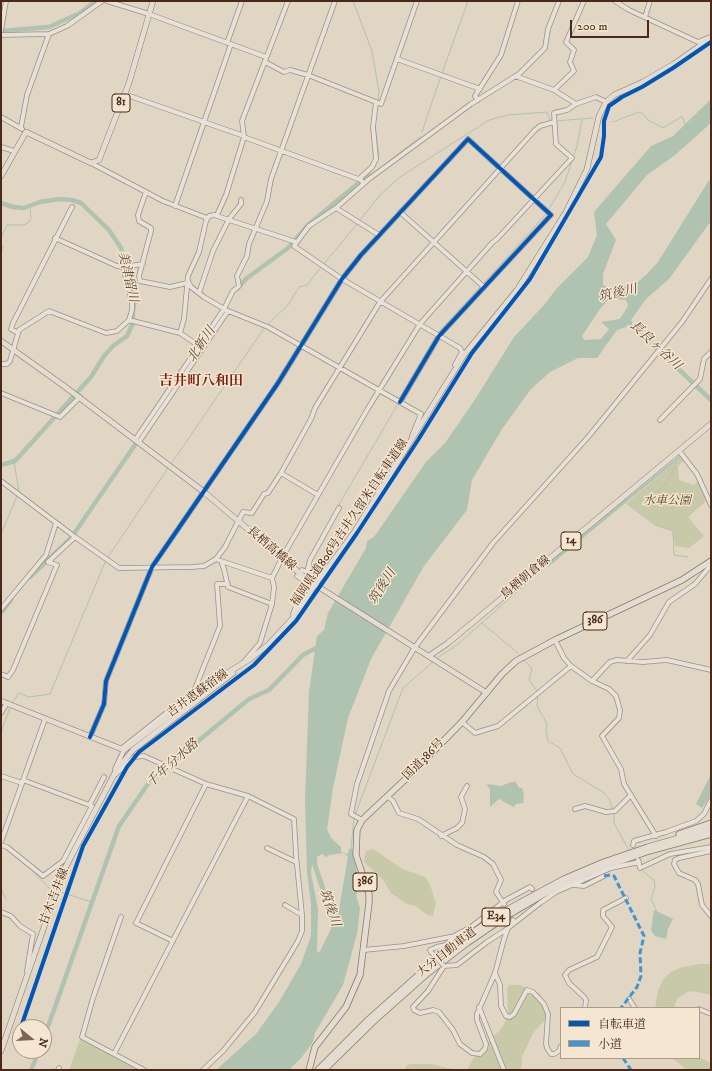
<!DOCTYPE html>
<html>
<head>
<meta charset="utf-8">
<style>
  body { margin:0 }
  #map { position:relative; width:712px; height:1071px; overflow:hidden; background:#e1d5c3; font-family:"IM FELL DW Pica","Noto Serif JP",serif }
  canvas { display:block }
  .frame { position:absolute; inset:0; border:2px solid #492917; pointer-events:none }
  .legend { position:absolute; left:560px; top:1007px; width:140px; height:52px; box-sizing:border-box; background:#f4e6d0; border:1px solid #b09a86; margin:0; padding:5px 7px; list-style:none; font-size:12px; color:#492917 }
  .legend li { display:flex; align-items:center; gap:8px; height:20px }
  .legend b { width:20px; border:1px solid #b09a86 }
  .north { position:absolute; left:12px; top:1019px; width:40px; height:40px; box-sizing:border-box; background:#f4e6d0; border:1px solid #b09a86; border-radius:50%; rotate:108deg; font-size:11px; font-weight:700; line-height:16px; text-align:center; color:#492917 }
  .north::after { content:''; display:block; margin:auto; width:14px; height:18px; background:#7e6553; clip-path:polygon(50% 0,100% 100%,50% 72%,0 100%) }
  .scale { position:absolute; left:570px; top:20px; width:79px; height:18px; box-sizing:border-box; border:2px solid #492917; border-top:0; padding-left:5px; font-size:12px; line-height:14px; white-space:nowrap; color:#492917; -webkit-text-stroke:3px #f4e6d0; paint-order:stroke }
</style>
</head>
<body>
<div id="map">
<canvas width="712" height="1071"></canvas>
<div class="frame"></div>
<ul class="legend">
<li><b style="height:5px;background:#0057b8"></b>自転車道</li>
<li><b style="height:5px;background:#4096d4"></b>小道</li>
</ul>
<div class="north">N</div>
<div class="scale">200 m</div>
</div>
<script>
const g = document.querySelector('canvas').getContext('2d');
g.lineJoin = 'round';
function fillPath(path, color) {
  g.fillStyle = color;
  g.fill(path, 'evenodd');
}
function shape(rows) {
  const path = new Path2D();
  for (const r of rows) {
    path.moveTo(r[0], r[1]);
    for (let i = 2; i < r.length; i += 2) path.lineTo(r[i], r[i + 1]);
  }
  return path;
}
function strokePath(path, color, width, dash) {
  g.strokeStyle = color;
  g.lineWidth = width;
  g.lineCap = dash ? 'butt' : 'round';
  g.setLineDash(dash || []);
  g.stroke(path);
}
function write(font, color, halo, rows, align = 'center') {
  g.font = font + ' "IM FELL DW Pica","Noto Serif JP",serif';
  g.lineWidth = 3;
  g.setLineDash([]);
  g.textBaseline = 'middle';
  g.strokeStyle = halo;
  g.fillStyle = color;
  for (const [text, x, y, turn = 0] of rows) {
    g.save();
    g.translate(x, y);
    g.rotate((+turn || 0) * Math.PI / 180);
    g.textAlign = isNaN(turn) ? turn : align;
    if (halo) g.strokeText(text, 0, 0);
    g.fillText(text, 0, 0);
    g.restore();
  }
}
fillPath(shape([
  [681,457,684,461,678,466,679,480,694,485,698,482,706,501,688,517,704,536,689,548,675,546,673,531,656,525,627,503],
  [373,849,402,869,425,877,430,885,436,903,433,916,427,915,416,906,407,904,391,893,383,880,365,863,364,860,366,851],
  [701,964,711,964,711,995,692,991,687,992,677,999,674,1008,655,1008,658,991,663,980,671,972,682,967],
  [510,985,519,985,540,994,546,1004,546,1019,533,1033,522,1057,521,1070,467,1070,477,1052,502,1028,508,1015,507,988],
  [81,1037,142,1070,69,1070],
  [699,1057,711,1063,711,1070,687,1070,672,1058],
  [412,1064,432,1064,455,1070,404,1070,407,1065]
]), '#c8c9a9');
fillPath(shape([
  [711,99,711,123,675,155,647,175,606,224,616,240,603,274,603,285,611,289,634,285,646,275,658,262,711,177,711,221,669,279,646,299,626,327,617,330,597,358,578,358,550,372,531,389,502,429,472,480,467,510,424,566,371,659,348,718,333,788,327,829,331,838,341,847,341,852,348,854,349,849,352,848,360,887,356,895,360,908,357,934,343,985,315,1033,313,1042,302,1057,289,1070,216,1070,256,1034,279,1002,301,964,311,936,311,904,307,873,305,800,309,692,317,636,324,630,328,613,366,548,367,541,374,537,426,462,445,443,476,398,514,337,544,305,557,288,588,257,597,235,594,212,651,146,673,136],
  [616,299,626,300,628,306,620,319,601,322,609,329,601,339,584,340,582,336,600,309,607,301],
  [343,853,348,856,337,922,317,864,317,857,322,854,326,857,329,855],
  [312,864,329,915,331,929,320,951,317,953,318,909,311,873],
  [680,455,681,457,548,567,546,564],
  [711,774,711,795,702,808,696,804],
  [511,782,516,782,519,788,522,788,524,794,523,803,516,804,514,807,499,799,490,807,490,789,487,785,488,784,501,786],
  [654,910,673,919,668,929,666,939,655,936,651,930]
]), '#b0c3b1');
strokePath(shape([
  [353,1,372,51,379,92,378,102],
  [442,73,468,1],
  [555,121,593,118],
  [613,122,639,112,643,114,648,120,663,128,681,117,683,118,685,125],
  [422,132,441,76],
  [384,165,420,137],
  [369,175,377,171],
  [367,176,375,167,379,155,375,125],
  [549,209,565,182,577,146,582,120],
  [359,221,381,194,400,177,489,120,508,115,547,112,550,120,552,121],
  [1,238,7,225,23,225,28,223,31,218,30,207],
  [1,245,3,247,1,253],
  [323,265,357,224],
  [483,284,546,214],
  [267,325,288,305,299,287,307,285,321,267],
  [438,333,480,287],
  [415,373,437,336],
  [14,462,19,491],
  [171,464,265,327],
  [645,501,665,485,675,467,676,460],
  [626,503,655,525,673,531,674,555,688,557],
  [338,506,398,404],
  [1,534,17,496],
  [311,555,317,544],
  [108,557,168,468],
  [482,623,519,654],
  [437,658,457,645,548,564],
  [524,660,532,669,529,680,537,691],
  [538,695,537,706,547,724,546,731,548,741,560,748,573,774,603,792,609,799,613,810],
  [12,703,19,693,29,697,50,694,106,560],
  [1,740,2,729,10,708],
  [614,813,614,823,629,850],
  [355,815,403,688,434,661],
  [351,849,354,818],
  [640,869,654,880,655,887,651,899,657,912],
  [32,870,50,889],
  [1,888,6,899],
  [58,891,91,902]
]), '#b0c3b1', 1);
strokePath(shape([
  [1,31,49,27,80,13,96,1],
  [1,203,13,207,24,208,40,202,59,199,72,200,81,203,109,230,121,248,135,301,133,309,133,323,127,336,113,346,104,356,91,377,15,461,1,465],
  [237,289,247,278,288,248,309,224,367,176],
  [626,319,711,400],
  [153,418,218,321],
  [30,577,71,538,139,439],
  [1,613,11,600],
  [44,1038,119,826,150,781,249,699,269,690,303,655,318,647],
  [31,1070,39,1051]
]), '#b0c3b1', 4.5);
const minor = shape([
  [107,1,149,14,266,57],
  [615,1,629,10,698,42,710,37],
  [645,17,650,1],
  [1,31,6,1],
  [1,35,49,34,67,26,102,1],
  [227,43,242,1],
  [397,59,480,89],
  [265,62,284,72,290,70,308,75,381,104,417,1],
  [515,76,554,90,576,104],
  [554,90,574,71,570,62,574,50,566,42,584,1],
  [124,94,244,136],
  [478,100,475,96,501,55,518,1],
  [1,117,22,129],
  [21,127,27,95,49,34],
  [244,137,361,180,363,183],
  [1,147,14,151],
  [91,163,163,201,207,218],
  [359,179,372,167,376,159,373,127,376,102],
  [146,192,138,215,139,221,151,228,151,231,139,276,140,281,170,287,187,283],
  [175,206,231,44],
  [336,208,379,235],
  [400,212,484,287],
  [217,215,226,195,244,137,242,121,288,1],
  [55,238,117,266,123,267],
  [123,267,143,264],
  [188,281,191,287,204,297,226,310,268,327,421,414,412,436],
  [199,293,213,251,229,219,241,204,241,200],
  [129,320,180,333,199,346],
  [18,333,11,329,13,323,72,207],
  [180,333,184,319,188,276,199,252,206,221,209,216,214,215,296,242],
  [1,364,7,364,10,361,19,330,49,311,106,333,117,331,129,320,132,310,132,303,123,267],
  [455,365,462,352,460,348,342,279,294,246,309,226,336,208,369,179,471,104,519,74,545,48,548,29,559,1],
  [1,393,60,417,80,397],
  [660,420,700,379,704,359,711,352],
  [135,440,224,309,233,291,239,286,237,276,247,256,249,244,267,201,271,179,335,1],
  [139,442,228,311],
  [680,452,697,474,711,505],
  [281,473,318,495],
  [1,481,75,537,119,568,192,567,204,566,216,559,225,547,243,512,252,513,264,494,268,493,281,473,311,419,315,408,380,302,535,130,540,126,554,122],
  [283,556,367,410,420,324,492,243,498,238,572,158,556,144,554,113,567,110,576,104,596,97,606,102],
  [216,559,221,561,224,569,228,587,272,604],
  [221,561,272,578],
  [302,570,307,572,310,560,339,508],
  [1,609,46,555,56,523],
  [294,617,293,614,306,582,297,576],
  [555,640,564,658,571,666,592,681,609,689,616,696,620,710,619,718,602,736,621,769,624,784,656,836],
  [627,661,650,635,669,602,695,584,711,565],
  [243,663,260,643,272,604,274,587,272,578,281,560],
  [1,674,8,677,13,670,57,565,48,562,75,537],
  [592,681,610,662,617,660,643,662,667,660,711,670],
  [1,713,7,703],
  [462,722,475,733,498,726,571,666],
  [90,737,104,704,106,681,152,567,278,383,342,279,361,255,468,139,551,215,439,336,400,402],
  [121,749,194,691,220,626,217,584,228,584],
  [115,769,124,750],
  [116,774,134,757,144,756,206,784,248,796,294,819,296,855,302,915,302,931,298,941,255,1012,223,1051,203,1070],
  [1,776,22,783],
  [387,796,393,801,399,813,418,819,457,845,484,857,493,864,501,880,496,892,504,904],
  [90,804,104,777],
  [575,809,585,806,606,812,615,811,631,795],
  [362,820,351,814,357,784,389,691,415,647,493,543,589,436,682,322,711,279],
  [441,836,457,828,462,823,465,809,461,797,467,786],
  [1,842,45,719],
  [1,845,7,847,43,876,63,861,92,806,23,780],
  [633,845,634,841,666,832,696,821,704,814,711,800],
  [267,848,296,862],
  [711,851,679,858,675,860,674,864,679,873,695,880,698,884,702,905,711,916],
  [638,860,640,868,670,854,711,847],
  [573,885,584,886,604,876],
  [285,905,302,915],
  [1,912,11,916,20,926,33,934,27,971],
  [513,920,508,928,504,939,495,973,477,1014,477,1020,486,1044,485,1049,480,1054,472,1053,460,1044,453,1030,439,1012,433,1010,420,1013,414,1010,413,1007,428,991,444,966,457,965,487,942,504,931,508,928,540,903,556,892,611,868,639,862],
  [173,941,136,923,206,784],
  [364,950,404,946,455,936],
  [431,952,430,950,437,947,446,945,456,935,471,927,506,900,530,887,532,889],
  [495,973,500,985,501,1006,506,1016,510,1017,514,1014,527,990,533,992,544,1004,548,1014,546,1044,547,1048,551,1054,554,1054,559,1051,561,1046],
  [629,999,635,1008],
  [479,1007,504,1070],
  [585,1008,586,1000,584,997,569,983,565,975,569,970,597,957,612,927,603,916,603,910,626,898],
  [699,1009,711,1014],
  [114,1054,82,1037,93,998,121,917],
  [58,1070,59,1068],
  [144,1070,114,1054,248,796]
]);
const major = shape([
  [1,176,26,132,91,163,99,160,129,83,153,1],
  [1,341,64,386,204,492,309,581,487,693],
  [429,656,448,643,711,424],
  [1,701,124,750,219,678,250,659,269,644,294,617,315,585,353,534,464,355,517,290,566,212,587,169,599,116,606,102,614,95,643,82,674,64,711,38],
  [1,1051,63,872,117,769,133,750,233,673]
]);
const highway = shape([
  [679,834,711,823],
  [309,1070,315,1047,346,1007,360,975,369,903,369,894,356,855,357,830,362,820,411,774,462,722,502,674,516,661,555,640,682,580,711,561],
  [318,1070,369,1019,424,970,463,939,503,912,564,879,604,862,648,847,711,829],
  [324,1070,374,1021,428,973,467,943,505,917,546,893,588,873,649,851,711,834]
]);
strokePath(minor, '#9b9084', 5.5);
strokePath(major, '#85796d', 6);
strokePath(highway, '#85796d', 7);
strokePath(minor, '#e7e1d8', 4);
strokePath(major, '#e4dcd1', 5);
strokePath(highway, '#e4dcd1', 5.5);
const minorBridge = shape([
  [431,952,444,966]
]);
strokePath(minorBridge, '#9b9084', 5.5, []);
strokePath(minorBridge, '#e7e1d8', 4);
strokePath(shape([
  [604,876,610,875,614,876,644,936,640,953,641,976,637,987,621,1008],
  [623,1058,631,1070]
]), '#4096d4', 3, [6, 3]);
strokePath(shape([
  [90,737,104,704,106,681,152,567,278,383,342,279,361,255,468,139,551,215,439,336,400,402],
  [21,1027,83,846,127,767,139,752,254,665,296,621,357,533,418,440,472,353,530,279,601,157,604,136,604,121,609,106,622,97,642,87,673,68,711,42]
]), '#0057b8', 4);
for (const [x, y, w] of [
  [121,103,18],
  [571,541,20],
  [595,621,24],
  [365,882,24],
  [496,917,28]
]) {
  const box = new Path2D();
  box.roundRect(x - w / 2, y - 9, w, 18, 3);
  g.fillStyle = '#f4e6d0';
  g.fill(box);
  strokePath(box, '#492917', 1);
}
write('bold 11px', '#492917', null, [
  ["81",121,103],
  ["14",571,541],
  ["386",595,621],
  ["386",365,882],
  ["E34",496,917]
]);
write('italic 12px', '#5e4730', '#f4e6d0', [
  ["水車公園",667,502]
]);
write('12px', '#492917', '#f4e6d0', [
  ["福岡県道806号吉井久留米自転車道線",350,523,-56],
  ["長栖高橋線",271,549,41],
  ["鳥栖朝倉線",526,578,-40],
  ["吉井恵蘇宿線",198,694,-36],
  ["国道386号",424,760,-45],
  ["甘木吉井線",55,897,-69],
  ["大分自動車道",447,953,-38]
]);
write('italic 13px', '#594634', '#f4e6d0', [
  ["美津留川",127,277,77],
  ["筑後川",618,294,-13],
  ["北新川",202,345,-56],
  ["長良ヶ谷川",655,346,43],
  ["筑後川",383,587,-58],
  ["千年分水路",173,764,-42],
  ["筑後川",329,908,71]
]);
write('bold 14px', '#7a1f14', '#f4e6d0', [
  ["吉井町八和田",201,382]
]);
</script>
</body>
</html>
